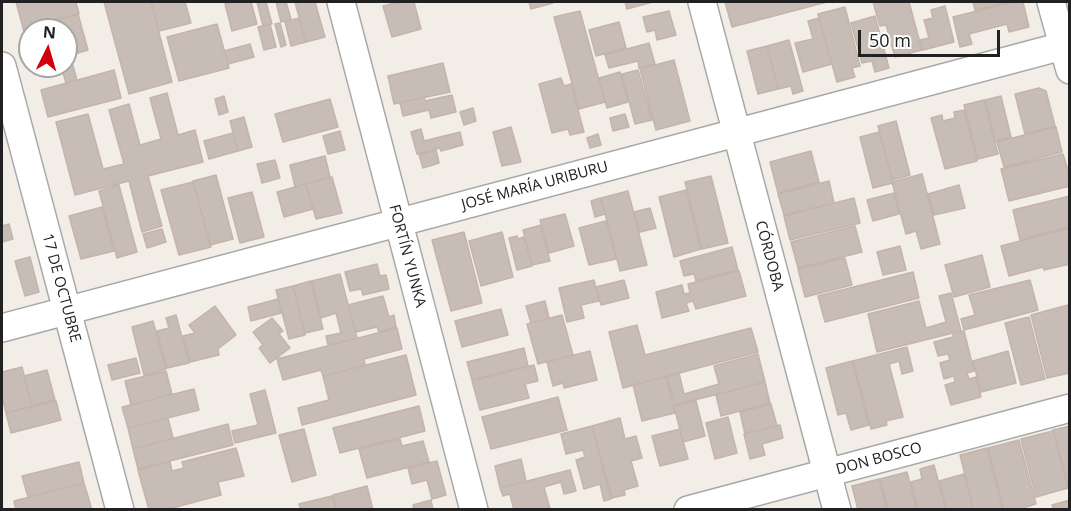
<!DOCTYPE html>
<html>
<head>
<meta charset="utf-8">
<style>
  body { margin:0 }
  #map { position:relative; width:1071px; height:511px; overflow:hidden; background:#f2eee7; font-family:"Open Sans",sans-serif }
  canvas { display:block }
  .frame { position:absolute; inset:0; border:3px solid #212121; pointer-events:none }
  .north { position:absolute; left:18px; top:18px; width:60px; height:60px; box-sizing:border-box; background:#fff; border:2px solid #a6a6a6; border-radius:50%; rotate:5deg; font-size:16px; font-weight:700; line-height:24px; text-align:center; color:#212121 }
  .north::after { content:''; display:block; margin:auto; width:21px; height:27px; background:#d20009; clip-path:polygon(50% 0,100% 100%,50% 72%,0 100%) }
  .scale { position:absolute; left:858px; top:30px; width:142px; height:27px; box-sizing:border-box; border:3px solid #212121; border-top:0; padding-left:8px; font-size:18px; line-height:21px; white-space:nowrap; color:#212121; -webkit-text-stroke:4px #fff; paint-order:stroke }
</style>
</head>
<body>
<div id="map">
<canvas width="1071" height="511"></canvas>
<div class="frame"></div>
<div class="north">N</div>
<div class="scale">50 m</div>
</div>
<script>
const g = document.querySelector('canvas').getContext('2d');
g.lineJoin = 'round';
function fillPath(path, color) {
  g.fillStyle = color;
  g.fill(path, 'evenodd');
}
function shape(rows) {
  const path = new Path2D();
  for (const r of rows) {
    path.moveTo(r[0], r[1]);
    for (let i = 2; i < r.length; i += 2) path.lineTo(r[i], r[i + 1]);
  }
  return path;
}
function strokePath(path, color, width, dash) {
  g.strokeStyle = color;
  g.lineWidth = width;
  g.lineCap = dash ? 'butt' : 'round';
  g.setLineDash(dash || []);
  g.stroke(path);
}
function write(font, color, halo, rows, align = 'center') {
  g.font = font + ' "Open Sans",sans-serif';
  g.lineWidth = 6;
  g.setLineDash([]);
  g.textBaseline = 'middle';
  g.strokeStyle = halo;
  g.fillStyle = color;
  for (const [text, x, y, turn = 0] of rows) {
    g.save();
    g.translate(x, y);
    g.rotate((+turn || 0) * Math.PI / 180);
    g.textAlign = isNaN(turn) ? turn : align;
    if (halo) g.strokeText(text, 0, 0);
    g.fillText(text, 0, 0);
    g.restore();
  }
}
const building = shape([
  [16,2,76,2,79,14,23,28,16,2],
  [104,2,151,2,172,82,129,94,104,2],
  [151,2,185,2,191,23,159,31,151,2],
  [234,2,251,2,257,24,232,31,225,4,234,2],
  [257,2,266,2,272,24,263,26,257,2],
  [276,2,286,2,291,19,281,22,276,2],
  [295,2,315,2,325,37,306,42,295,2],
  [399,2,414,2,421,29,392,37,383,6,399,2],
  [529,2,553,2,553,3,531,9,529,2],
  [625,2,653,2,627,9,625,2],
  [725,2,827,2,732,27,725,2],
  [873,2,909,2,922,50,895,57,886,25,880,26,873,2],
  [973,2,1010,2,975,10,973,2],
  [1013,2,1023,2,1029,27,1009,32,1007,24,969,34,972,44,960,47,953,17,1013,2],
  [945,6,954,42,923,50,920,40,929,38,924,20,933,18,931,10,945,6],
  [845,7,860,66,852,68,855,77,837,82,818,14,845,7],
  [580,11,605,102,579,109,554,17,580,11],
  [669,11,676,35,657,40,655,30,647,32,643,17,669,11],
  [78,14,88,50,68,56,66,48,66,30,61,30,58,19,78,14],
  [875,16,889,68,875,72,872,61,862,63,851,23,875,16],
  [299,18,306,42,291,46,285,22,299,18],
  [819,18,832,64,803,72,795,43,813,39,808,21,819,18],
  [619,22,626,48,596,56,589,30,619,22],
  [44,23,46,30,30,30,30,48,28,48,23,28,44,23],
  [280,23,286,45,281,47,275,24,280,23],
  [217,24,229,68,179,81,167,37,217,24],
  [270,24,276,47,264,50,258,27,270,24],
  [789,40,803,91,793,94,791,86,778,89,767,46,789,40],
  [649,43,655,64,639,68,638,61,609,68,605,55,649,43],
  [250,44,254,57,228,64,224,51,250,44],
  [767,46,778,89,758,94,747,51,767,46],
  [70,55,77,80,66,83,61,66,66,66,66,56,70,55],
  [674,60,690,121,656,130,640,69,674,60],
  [443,63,450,92,394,104,388,76,443,63],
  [114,70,121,98,48,117,41,90,114,70],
  [638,70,652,120,635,124,622,74,638,70],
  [620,72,628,102,607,108,599,78,620,72],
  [561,78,564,86,571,84,584,132,570,135,568,129,552,133,539,84,561,78],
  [1039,88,1046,91,1055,126,1025,134,1015,94,1039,88],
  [167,93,178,135,195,130,203,162,148,176,162,226,142,232,129,181,75,195,56,122,88,114,103,169,124,164,109,110,129,104,140,145,161,139,150,98,167,93],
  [452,95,456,112,431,118,429,110,403,116,400,103,424,97,425,101,452,95],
  [224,96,228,112,219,115,215,99,224,96],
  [1001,96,1011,137,995,141,985,100,1001,96],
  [330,99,338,127,283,142,275,114,330,99],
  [984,100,998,154,978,159,964,105,984,100],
  [473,108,476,121,464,125,460,112,473,108],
  [964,110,977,161,945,169,931,118,942,115,943,121,955,118,954,112,964,110],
  [625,114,629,127,613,131,610,118,625,114],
  [244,117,252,147,238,151,230,121,244,117],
  [896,121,910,175,892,180,878,126,896,121],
  [511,127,521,162,502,166,493,132,511,127],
  [1056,127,1062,152,1004,167,997,142,1056,127],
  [421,129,424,141,460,132,463,145,441,151,440,148,417,154,411,132,421,129],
  [340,131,345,150,328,154,323,136,340,131],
  [879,132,893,183,873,188,860,137,879,132],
  [233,133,238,151,209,159,204,141,233,133],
  [598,134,601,145,590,148,587,138,598,134],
  [436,150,439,163,423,168,419,155,436,150],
  [811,151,819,182,778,193,770,162,811,151],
  [1063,154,1070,177,1070,186,1009,201,1001,169,1063,154],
  [325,156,330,177,295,187,290,165,325,156],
  [275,160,280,178,262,183,257,164,275,160],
  [922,174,940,244,921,249,916,231,906,234,892,182,922,174],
  [216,175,233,239,210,245,193,181,216,175],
  [711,176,728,243,702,249,685,182,711,176],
  [332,177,342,213,316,219,306,184,332,177],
  [829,181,834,203,784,215,778,194,829,181],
  [193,182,211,247,179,255,161,190,193,182],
  [306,184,313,209,284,217,277,192,306,184],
  [119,185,137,252,117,258,99,191,119,185],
  [959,185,965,208,934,215,928,194,959,185],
  [686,190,701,249,674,257,659,197,686,190],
  [628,191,647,265,620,271,601,198,628,191],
  [252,192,264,237,240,243,228,198,252,192],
  [894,193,899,214,873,221,867,200,894,193],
  [1070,196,1070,227,1020,240,1013,210,1070,196],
  [600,198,605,214,595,217,591,201,600,198],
  [854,198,860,223,790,240,784,216,854,198],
  [102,207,114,251,81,259,69,216,102,207],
  [650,208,656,228,640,232,634,212,650,208],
  [565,214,574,246,549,253,540,220,565,214],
  [606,221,616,259,589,265,579,228,606,221],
  [9,224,13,239,2,242,2,226,9,224],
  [541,225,550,261,532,265,523,230,541,225],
  [855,226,862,252,798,268,791,242,855,226],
  [1070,228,1070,264,1044,270,1043,267,1009,276,1001,246,1070,228],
  [162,229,166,242,147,248,143,234,162,229],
  [464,232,482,303,451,311,432,240,464,232],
  [502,232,513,277,481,286,469,241,502,232],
  [517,236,518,239,524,237,532,266,517,270,509,238,517,236],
  [900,246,906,270,883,275,877,252,900,246],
  [732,247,738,270,696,281,694,274,684,276,680,261,732,247],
  [982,255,990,287,954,297,945,265,982,255],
  [30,257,39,292,25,296,15,261,30,257],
  [845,258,852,285,805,297,798,269,845,258],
  [377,264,380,276,386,275,389,289,363,295,361,289,350,291,345,272,377,264],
  [739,271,746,296,696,309,693,301,686,303,689,311,662,318,656,292,682,285,684,294,690,293,688,284,739,271],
  [913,272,919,298,825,322,818,296,913,272],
  [340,274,357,338,328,345,326,336,341,333,336,313,321,318,312,281,340,274],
  [594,280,599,301,581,305,584,318,567,322,559,288,594,280],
  [624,280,629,298,601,305,596,287,624,280],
  [1030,280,1038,310,964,330,961,319,975,315,969,295,1030,280],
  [311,281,323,329,305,333,293,286,311,281],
  [293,286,305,335,289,339,276,290,293,286],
  [951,293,961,331,877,352,868,314,919,301,926,328,946,322,939,296,951,293],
  [383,296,389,317,394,315,396,327,379,332,377,327,356,332,348,305,383,296],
  [278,299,281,313,251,321,248,307,278,299],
  [545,301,549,318,531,323,526,306,545,301],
  [1068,305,1070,310,1070,373,1047,378,1031,315,1068,305],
  [215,306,236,335,218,349,219,355,190,362,183,336,195,333,189,325,215,306],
  [501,309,508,335,462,347,455,321,501,309],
  [176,315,189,363,167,368,157,331,169,328,166,318,176,315],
  [562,315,573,355,538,364,527,324,562,315],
  [1029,317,1045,379,1021,385,1005,323,1029,317],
  [272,318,283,331,279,334,290,348,270,363,259,348,263,345,253,332,272,318],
  [153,321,166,369,144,375,132,327,153,321],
  [637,325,645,355,751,328,758,352,623,388,609,332,637,325],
  [397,328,402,349,364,359,365,365,323,376,321,370,283,380,277,359,397,328],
  [964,331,974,371,967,373,969,379,976,377,981,397,951,405,945,385,955,382,954,376,944,379,940,363,950,360,948,354,938,356,934,342,953,337,953,333,964,331],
  [907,347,913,371,902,374,899,361,889,364,903,417,886,421,887,425,871,429,853,361,907,347],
  [524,348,528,366,472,380,467,362,524,348],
  [590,351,597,380,564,388,563,383,553,386,547,362,590,351],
  [1008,351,1016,383,981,392,973,361,1008,351],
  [758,354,765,382,675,405,667,377,679,373,684,394,719,384,714,366,758,354],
  [406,355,416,395,302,425,298,408,329,400,323,376,406,355],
  [136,358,140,373,112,380,108,365,136,358],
  [852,361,869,425,851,430,846,413,838,415,826,368,852,361],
  [534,365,538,381,525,384,529,398,480,410,472,381,534,365],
  [22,367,32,406,6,413,2,396,2,372,22,367],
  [47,370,55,400,32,406,24,376,47,370],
  [166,371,172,394,131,405,125,381,166,371],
  [666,377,675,413,642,421,633,385,666,377],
  [765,382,770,403,721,416,716,395,765,382],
  [194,389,199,410,128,428,122,407,194,389],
  [265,390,276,433,235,443,232,431,258,425,250,394,265,390],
  [558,397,567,430,491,449,482,417,558,397],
  [56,401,61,420,11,433,6,413,56,401],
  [696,401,705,436,683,442,674,406,696,401],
  [771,404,777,426,745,434,740,412,771,404],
  [419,406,425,431,340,453,333,428,419,406],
  [728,417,737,453,715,459,706,423,728,417],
  [168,418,173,438,133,449,128,428,168,418],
  [620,418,625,439,636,436,642,458,631,461,638,486,624,490,625,495,612,498,592,426,620,418],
  [228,424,233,445,138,469,133,449,228,424],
  [780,425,783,438,762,444,765,455,750,459,744,434,780,425],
  [592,426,611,499,604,501,600,484,584,489,576,460,585,457,583,450,566,454,561,434,592,426],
  [1070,426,1070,492,1053,430,1070,426],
  [304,429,316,475,292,482,279,435,304,429],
  [680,429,688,459,660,466,652,436,680,429],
  [1053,431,1068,488,1036,497,1021,439,1053,431],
  [400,439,402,446,423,441,429,462,367,478,359,449,400,439],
  [1019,440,1036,504,1016,510,1004,510,988,448,1019,440],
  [236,448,244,476,218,482,221,495,165,510,149,510,138,470,170,462,172,471,184,468,182,462,236,448],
  [987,448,1003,510,974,510,960,455,987,448],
  [521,459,526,481,500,488,495,466,521,459],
  [437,461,446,495,432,499,427,480,412,484,408,468,437,461],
  [79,462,84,483,28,497,22,476,79,462],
  [934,465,946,510,918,510,911,482,922,479,920,469,934,465],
  [570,470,576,491,564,494,561,482,544,487,550,509,514,510,510,494,503,496,500,488,570,470],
  [907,472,917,510,888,510,880,479,907,472],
  [964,474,974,510,947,510,939,481,964,474],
  [879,479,887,510,858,510,852,486,879,479],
  [84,483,92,510,16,510,14,501,84,483],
  [367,486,373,510,337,510,333,495,367,486],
  [332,496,336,510,301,510,299,504,332,496],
  [431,500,433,510,414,510,413,505,431,500],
  [1070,500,1070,510,1054,510,1052,505,1070,500]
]);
fillPath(building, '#c7bdb6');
strokePath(building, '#c5b4a8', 1.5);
const minor = shape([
  [341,2,474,510],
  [702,2,837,510],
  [1051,2,1070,70],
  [2,66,120,510],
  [2,328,1070,44],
  [688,510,1070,408]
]);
strokePath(minor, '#a8a8a8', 30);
strokePath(minor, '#fff', 27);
write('15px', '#212121', '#fff', [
  ["JOSÉ MARÍA URIBURU",535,186,-15],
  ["FORTÍN YUNKA",407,256,75],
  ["CÓRDOBA",769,256,75],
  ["17 DE OCTUBRE",61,288,75],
  ["DON BOSCO",879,459,-15]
]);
</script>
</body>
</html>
